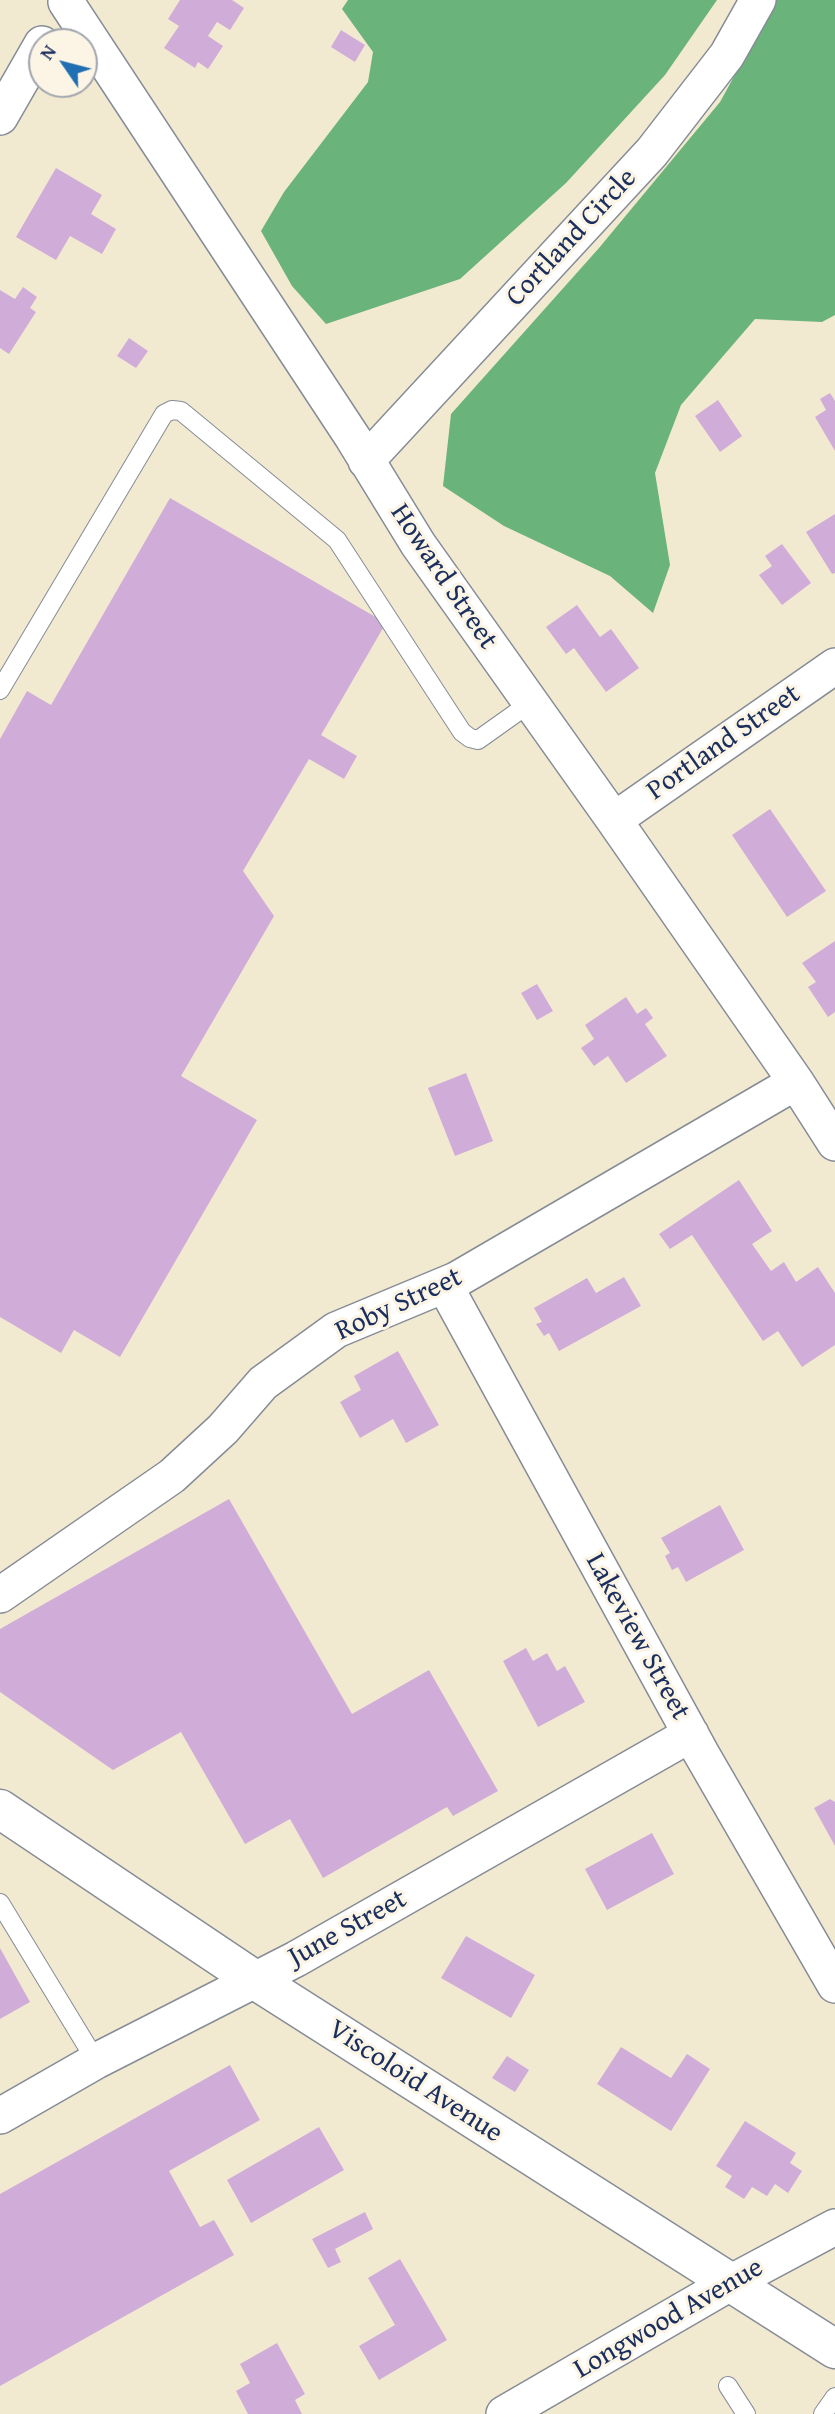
<!DOCTYPE html>
<html>
<head>
<meta charset="utf-8">
<style>
  body { margin:0 }
  #map { position:relative; width:835px; height:2414px; overflow:hidden; background:#f2ead0; font-family:"Gentium Book Plus",serif }
  canvas { display:block }
  .north { position:absolute; left:28px; top:28px; width:70px; height:70px; box-sizing:border-box; background:#fcf5e5; border:2px solid #a2a6af; border-radius:50%; rotate:305deg; font-size:19px; font-weight:700; line-height:28px; text-align:center; color:#1b2f5e }
  .north::after { content:''; display:block; margin:auto; width:24px; height:32px; background:#1f6fb2; clip-path:polygon(50% 0,100% 100%,50% 72%,0 100%) }
</style>
</head>
<body>
<div id="map">
<canvas width="835" height="2414"></canvas>
<div class="north">N</div>
</div>
<script>
const g = document.querySelector('canvas').getContext('2d');
g.lineJoin = 'round';
function fillPath(path, color) {
  g.fillStyle = color;
  g.fill(path, 'evenodd');
}
function shape(rows) {
  const path = new Path2D();
  for (const r of rows) {
    path.moveTo(r[0], r[1]);
    for (let i = 2; i < r.length; i += 2) path.lineTo(r[i], r[i + 1]);
  }
  return path;
}
function strokePath(path, color, width, dash) {
  g.strokeStyle = color;
  g.lineWidth = width;
  g.lineCap = dash ? 'butt' : 'round';
  g.setLineDash(dash || []);
  g.stroke(path);
}
function write(font, color, halo, rows, align = 'center') {
  g.font = font + ' "Gentium Book Plus",serif';
  g.lineWidth = 6;
  g.setLineDash([]);
  g.textBaseline = 'middle';
  g.strokeStyle = halo;
  g.fillStyle = color;
  for (const [text, x, y, turn = 0] of rows) {
    g.save();
    g.translate(x, y);
    g.rotate((+turn || 0) * Math.PI / 180);
    g.textAlign = isNaN(turn) ? turn : align;
    if (halo) g.strokeText(text, 0, 0);
    g.fillText(text, 0, 0);
    g.restore();
  }
}
fillPath(shape([
  [348,0,717,0,665,75,566,183,460,279,326,324,292,286,261,231,284,192,368,82,373,52,342,9],
  [776,0,835,0,835,315,822,322,755,319,681,405,655,473,670,565,653,613,610,576,504,526,443,486,451,414,599,248,720,102]
]), '#6ab37a');
fillPath(shape([
  [180,0,232,0,244,8,230,30,217,22,208,36,223,46,208,69,198,62,195,68,164,48,179,26,168,19],
  [341,30,365,45,355,62,331,47],
  [56,168,102,195,91,214,116,229,102,254,70,236,56,260,16,237],
  [23,287,37,297,30,308,36,312,9,354,0,348,0,290,15,299],
  [129,338,148,351,136,368,117,356],
  [830,393,835,401,835,451,815,417,826,410,820,399],
  [718,400,742,436,720,452,695,416],
  [170,498,386,623,321,735,357,756,344,779,309,759,243,871,274,916,181,1076,257,1120,120,1357,74,1330,61,1353,0,1317,0,739,27,691,51,705],
  [835,514,835,573,832,574,806,532],
  [782,544,811,583,782,605,759,575,772,566,765,556],
  [577,605,600,637,611,629,639,668,606,692,574,648,566,654,546,627],
  [770,809,826,891,787,917,732,835],
  [835,941,835,1012,828,1017,808,987,816,982,802,963],
  [537,984,553,1011,537,1020,521,993],
  [626,997,637,1014,646,1008,653,1018,645,1024,667,1056,626,1083,608,1056,594,1066,581,1048,594,1039,585,1025],
  [466,1073,493,1141,455,1156,428,1088],
  [739,1180,772,1231,752,1244,771,1271,784,1262,796,1282,818,1267,835,1293,835,1345,802,1367,778,1331,763,1341,692,1235,670,1249,659,1234],
  [624,1277,641,1306,559,1351,549,1333,544,1336,536,1324,542,1322,534,1308,587,1278,596,1293],
  [398,1351,439,1425,406,1443,393,1419,360,1438,340,1402,361,1390,354,1376],
  [229,1499,352,1714,429,1670,498,1791,453,1816,447,1807,323,1878,290,1819,245,1844,181,1732,113,1770,0,1692,0,1629],
  [720,1505,744,1550,686,1582,678,1567,672,1570,665,1556,670,1553,661,1538],
  [526,1648,533,1661,547,1653,557,1671,565,1666,585,1702,538,1727,503,1661],
  [830,1799,835,1802,835,1846,814,1808],
  [652,1833,674,1874,607,1910,585,1869],
  [466,1936,535,1975,511,2018,441,1978],
  [0,1948,30,2002,0,2019],
  [621,2047,671,2078,687,2054,710,2069,671,2131,597,2084],
  [507,2056,529,2070,515,2092,492,2078],
  [230,2065,260,2120,169,2171,200,2227,214,2220,234,2255,0,2386,0,2194],
  [745,2121,796,2153,790,2163,802,2171,788,2193,775,2184,767,2196,752,2187,744,2199,725,2187,732,2176,716,2166],
  [319,2127,344,2170,251,2223,227,2180],
  [365,2212,373,2229,335,2249,341,2262,328,2268,312,2239],
  [400,2259,447,2340,379,2380,359,2346,395,2325,368,2278],
  [277,2343,305,2394,295,2400,302,2414,248,2414,236,2391,250,2383,240,2364]
]), '#d0add9');
const lane = shape([
  [0,690,164,414,172,410,181,411,337,540,462,732,470,738,478,740,530,703],
  [0,1903,96,2061],
  [728,2386,746,2414],
  [823,2414,835,2397]
]);
const street = shape([
  [66,2,353,438,418,544,614,820,796,1082,835,1143],
  [0,117,42,44],
  [366,461,652,152,727,55,758,0],
  [614,820,835,666],
  [445,1286,701,1753,835,1985],
  [0,1595,172,1476,223,1429,263,1383,336,1330,456,1280,796,1082],
  [0,2116,96,2061,296,1959,691,1734],
  [504,2414,730,2283,835,2227]
]);
const secondary = shape([
  [0,1809,255,1980,835,2349]
]);
strokePath(lane, '#868c97', 20);
strokePath(street, '#868c97', 38);
strokePath(secondary, '#868c97', 41);
strokePath(lane, '#fff', 18);
strokePath(street, '#fff', 35);
strokePath(secondary, '#fff', 38);
write('28px', '#1b2f5e', '#fcf5e5', [
  ["Cortland Circle",572,238,-47],
  ["Howard Street",443,577,56],
  ["Portland Street",724,743,-35],
  ["Roby Street",399,1305,-25],
  ["Lakeview Street",637,1637,61],
  ["June Street",348,1929,-29],
  ["Viscoloid Avenue",415,2082,33],
  ["Longwood Avenue",669,2319,-30]
]);
</script>
</body>
</html>
